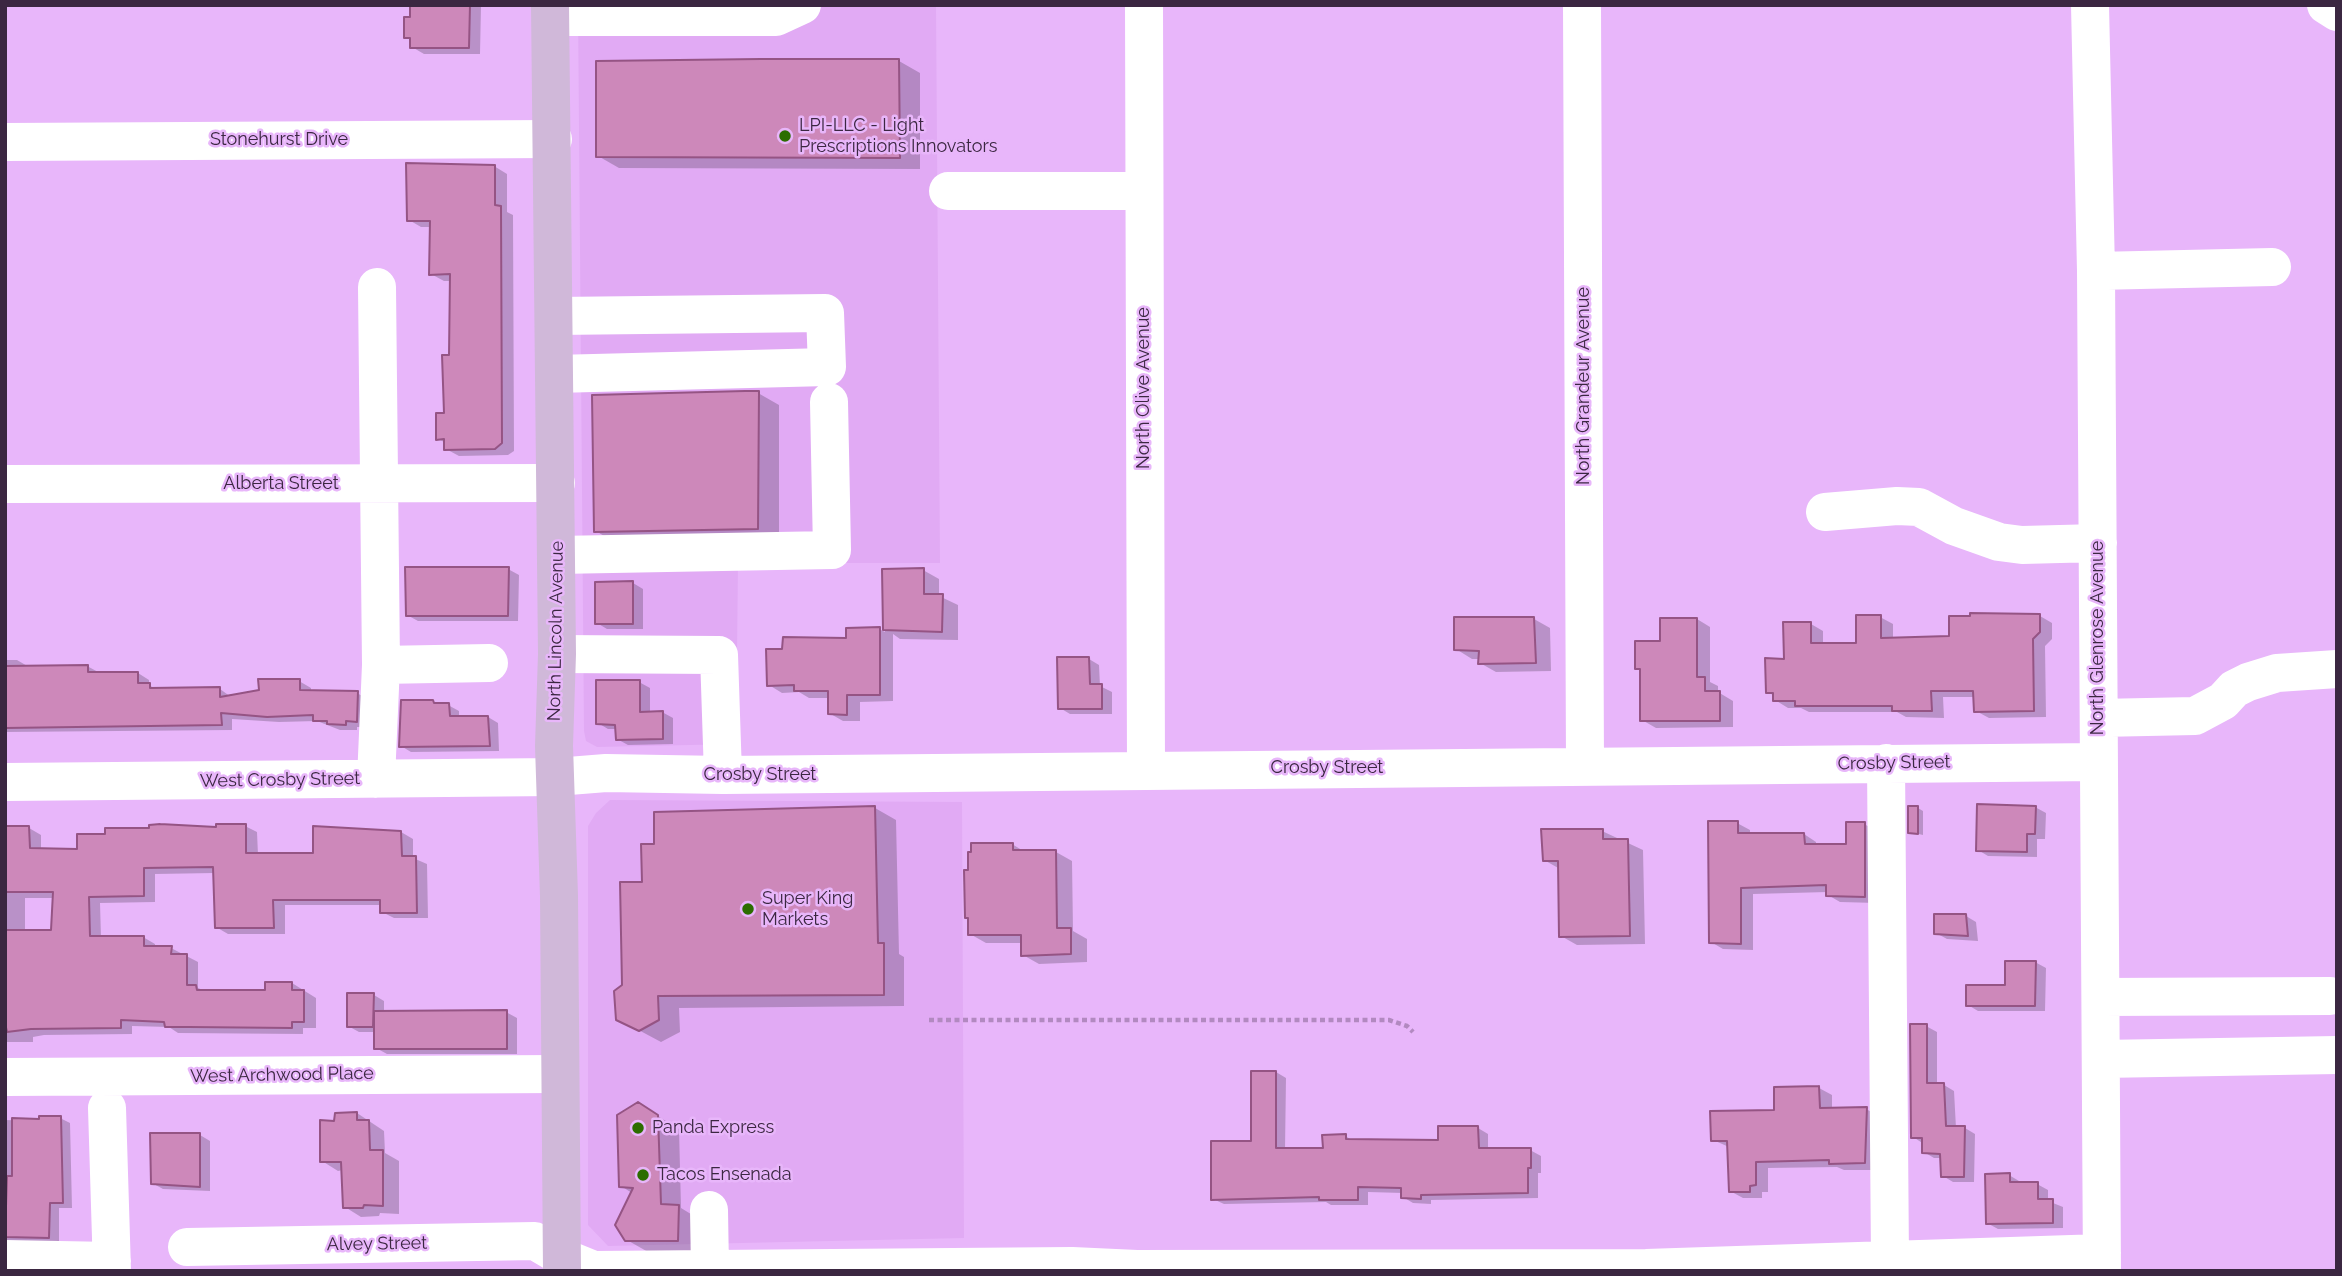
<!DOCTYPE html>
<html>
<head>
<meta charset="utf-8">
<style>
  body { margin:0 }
  #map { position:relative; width:2342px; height:1276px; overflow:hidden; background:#e8b6fa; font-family:Raleway,sans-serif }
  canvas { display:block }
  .frame { position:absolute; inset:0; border:7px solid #3b2741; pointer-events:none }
</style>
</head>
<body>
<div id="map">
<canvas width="2342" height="1276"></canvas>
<div class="frame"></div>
</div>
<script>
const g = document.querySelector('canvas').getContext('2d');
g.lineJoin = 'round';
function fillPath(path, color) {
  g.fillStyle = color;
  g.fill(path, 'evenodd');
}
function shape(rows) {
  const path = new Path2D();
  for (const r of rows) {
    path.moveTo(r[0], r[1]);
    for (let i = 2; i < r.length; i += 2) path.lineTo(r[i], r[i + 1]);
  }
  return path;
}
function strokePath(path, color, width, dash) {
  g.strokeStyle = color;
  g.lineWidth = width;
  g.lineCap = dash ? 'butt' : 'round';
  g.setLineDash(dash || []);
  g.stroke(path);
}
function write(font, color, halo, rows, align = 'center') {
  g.font = font + ' Raleway,sans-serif';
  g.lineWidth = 5;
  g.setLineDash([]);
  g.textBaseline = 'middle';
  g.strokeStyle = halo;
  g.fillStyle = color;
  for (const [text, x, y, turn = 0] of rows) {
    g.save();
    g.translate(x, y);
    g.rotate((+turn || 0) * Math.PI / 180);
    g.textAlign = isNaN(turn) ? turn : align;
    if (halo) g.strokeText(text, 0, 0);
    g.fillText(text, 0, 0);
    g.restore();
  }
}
fillPath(shape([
  [578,5,936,5,940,563,738,563,736,744,597,747,586,741,584,731],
  [610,800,962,802,964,1238,608,1246,588,1225,588,826,596,813]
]), '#e1aaf4');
fillPath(shape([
  [412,5,481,5,480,54,424,54,412,47,412,41,406,37,412,18],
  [899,61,920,73,920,169,619,168,598,156],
  [494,166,507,174,507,212,513,215,514,451,508,455,459,456,446,449,446,443,438,439,445,414,451,357,452,281,444,281,431,274,432,227,421,227,409,220],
  [758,393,779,405,779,541,617,544,596,531],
  [508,569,519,575,518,621,418,621,407,615],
  [884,570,923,570,939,579,939,596,958,605,958,640,900,639,893,634,893,701,860,702,860,721,843,721,829,713,829,698,809,698,799,692,782,693,769,685,784,651,848,640,879,629,885,632],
  [633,583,643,589,643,629,607,629,597,623],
  [2040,616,2052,623,2052,639,2045,646,2046,717,1989,718,1976,711,1975,697,1943,697,1944,718,1906,717,1897,712,1809,712,1801,708,1788,708,1775,700,1775,696,1767,692,1811,624,1823,631,1823,645,1857,645,1880,617,1893,624,1893,639,1950,638],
  [1534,619,1550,628,1551,671,1496,672,1480,663,1480,659,1472,659,1456,649],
  [1697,619,1710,627,1710,682,1718,686,1718,692,1733,701,1733,727,1656,728,1642,720,1642,671,1637,668,1662,642],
  [1089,659,1099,665,1100,686,1112,692,1112,714,1070,714,1060,708],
  [5,660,17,660,29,667,87,666,100,673,138,673,149,680,149,685,157,690,220,689,231,697,299,681,311,688,311,692,357,693,369,700,368,727,357,727,357,730,340,730,317,721,279,722,232,719,232,730,5,732],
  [639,682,650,688,650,713,662,712,673,718,673,744,628,745,617,739,617,729,608,729,598,723],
  [432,701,439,705,448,705,459,711,459,718,488,717,498,723,499,751,411,752,401,746],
  [2035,807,2046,813,2045,839,2037,839,2037,857,1988,856,1978,850],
  [875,808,896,820,899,954,904,957,904,1006,679,1008,680,1032,661,1042,618,1019,644,884,656,845],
  [1918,808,1923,811,1923,835,1910,832],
  [1737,823,1750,830,1750,834,1804,834,1816,842,1816,846,1848,846,1864,824,1877,831,1877,903,1840,902,1828,895,1828,892,1753,894,1753,950,1723,949,1711,942],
  [245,826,257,832,258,855,315,855,401,832,413,839,413,858,427,864,428,918,394,918,382,912,382,905,285,905,285,934,228,934,216,927,215,873,155,874,155,902,100,903,101,938,143,937,155,944,155,948,171,948,198,962,198,988,205,991,267,991,292,983,316,998,316,1028,303,1028,303,1034,178,1033,169,1027,132,1026,132,1034,44,1035,33,1037,33,1042,5,1042,5,836,29,828,41,835,41,850,79,851],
  [25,898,54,898,52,932,25,932],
  [1602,831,1643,850,1645,944,1577,945,1561,936,1560,869,1544,860],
  [1012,844,1025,852,1056,852,1072,861,1073,931,1087,939,1087,962,1039,964,1023,955,1023,943,986,943,970,934],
  [1966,916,1976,922,1978,941,1947,939,1936,933],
  [2035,962,2046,968,2045,1011,1978,1011,1968,1005,2007,987],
  [374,995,384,1001,384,1013,506,1012,517,1018,517,1054,387,1054,376,1048,376,1032,359,1032,348,1026],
  [1926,1026,1937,1032,1937,1085,1944,1085,1954,1091,1956,1128,1965,1128,1975,1134,1974,1182,1953,1182,1943,1176,1942,1158,1934,1158,1924,1152,1924,1144,1913,1137],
  [1276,1072,1286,1078,1285,1150,1324,1150,1345,1136,1354,1141,1440,1142,1478,1128,1488,1134,1488,1150,1530,1150,1541,1156,1541,1173,1538,1173,1538,1198,1431,1200,1431,1204,1413,1203,1403,1197,1403,1193,1368,1192,1368,1205,1331,1205,1326,1202,1224,1204,1213,1199,1253,1142],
  [1819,1088,1832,1095,1832,1109,1866,1109,1879,1116,1877,1170,1844,1170,1837,1167,1768,1168,1768,1192,1762,1192,1762,1198,1743,1198,1730,1191,1729,1147,1713,1140,1776,1112],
  [638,1104,679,1129,681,1208,699,1219,698,1253,648,1252,627,1240,632,1193,621,1186],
  [357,1113,384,1131,385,1153,399,1161,399,1214,380,1213,379,1216,361,1217,345,1207,343,1170,338,1171,322,1161,336,1123],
  [60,1118,70,1123,72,1208,59,1208,59,1243,5,1244,5,1120,42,1121],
  [200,1135,210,1141,210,1191,163,1189,152,1183],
  [2009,1175,2019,1181,2020,1184,2037,1184,2048,1190,2048,1201,2063,1207,2063,1228,1998,1229,1987,1223]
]), '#0003');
const building = shape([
  [410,5,470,5,469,48,410,48,410,38,404,38,404,17,410,17,410,5],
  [761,59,899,59,900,158,596,157,596,61,761,59],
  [406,163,495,165,495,205,501,206,502,443,495,449,444,450,444,439,436,440,436,413,444,413,442,355,449,355,450,274,429,275,430,221,407,221,406,163],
  [745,391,759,391,758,529,594,532,592,395,745,391],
  [405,567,509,567,508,616,406,616,405,567],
  [924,568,924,594,943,594,942,632,883,630,882,569,924,568],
  [633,581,633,624,595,624,595,582,633,581],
  [1970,613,2040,614,2040,632,2033,639,2034,711,1974,712,1973,691,1931,691,1932,711,1892,711,1892,706,1795,706,1795,701,1773,701,1773,693,1766,693,1765,658,1784,659,1783,622,1811,622,1811,643,1856,643,1856,615,1881,615,1881,638,1949,636,1949,616,1970,616,1970,613],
  [1454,617,1534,617,1536,663,1478,664,1479,651,1454,650,1454,617],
  [1660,618,1697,618,1697,677,1705,677,1705,691,1720,691,1720,721,1640,721,1640,669,1635,669,1635,641,1660,641,1660,618],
  [880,627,880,695,847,695,847,715,828,714,828,691,794,691,794,685,767,686,766,649,782,649,783,637,846,638,846,628,880,627],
  [1057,657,1089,657,1090,684,1102,684,1102,709,1058,709,1057,657],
  [88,665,88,672,138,672,138,683,150,683,150,688,220,687,220,697,259,690,258,679,300,679,300,690,358,691,357,722,346,721,346,725,327,724,327,721,313,721,313,715,267,717,221,713,222,725,5,728,5,666,88,665],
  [596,680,640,680,640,712,663,711,663,739,616,740,615,725,596,724,596,680],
  [401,700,433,700,434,703,449,703,450,716,488,716,490,746,399,747,401,700],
  [1977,804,2036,806,2035,834,2027,834,2027,852,1976,851,1977,804],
  [875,806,878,943,884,943,884,995,658,996,659,1020,639,1031,616,1020,614,991,622,985,620,882,642,882,641,844,654,844,654,812,875,806],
  [1908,806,1918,806,1918,834,1908,833,1908,806],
  [1708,821,1738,821,1738,833,1804,833,1805,844,1846,844,1846,822,1865,822,1865,897,1826,896,1826,885,1741,888,1741,944,1709,943,1708,821],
  [160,824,216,827,216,824,246,824,246,853,313,853,313,826,401,831,402,856,416,856,417,913,380,913,380,900,273,900,274,928,215,928,213,867,144,868,144,896,89,897,90,936,144,936,144,946,172,946,171,954,187,954,187,985,196,985,197,990,265,990,265,982,292,982,292,990,304,990,304,1022,292,1022,292,1028,188,1027,165,1027,164,1022,121,1020,121,1028,31,1029,7,1032,5,1023,5,930,51,930,53,892,5,892,5,826,29,826,30,848,77,849,77,834,105,834,105,828,149,828,149,825,160,824],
  [1541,829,1603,829,1603,839,1628,839,1630,936,1559,937,1558,861,1543,861,1541,829],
  [971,843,1013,843,1013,850,1056,850,1057,928,1071,928,1071,954,1021,956,1021,935,968,935,968,918,965,918,964,870,968,870,968,852,971,852,971,843],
  [1934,914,1966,914,1968,936,1934,934,1934,914],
  [2005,961,2036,961,2035,1006,1966,1006,1966,985,2005,985,2005,961],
  [347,993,374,993,373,1027,347,1027,347,993],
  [507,1010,507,1049,374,1049,374,1011,507,1010],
  [1910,1024,1927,1024,1927,1083,1944,1083,1946,1126,1965,1126,1964,1177,1941,1177,1940,1154,1922,1153,1922,1138,1911,1138,1910,1024],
  [1251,1071,1276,1071,1276,1148,1323,1148,1322,1135,1346,1134,1346,1139,1438,1140,1438,1126,1478,1126,1479,1148,1531,1148,1531,1168,1528,1168,1528,1193,1421,1195,1421,1199,1401,1198,1401,1188,1358,1187,1358,1200,1319,1200,1319,1197,1211,1200,1211,1141,1251,1141,1251,1071],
  [1819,1086,1820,1108,1867,1107,1865,1163,1829,1164,1829,1160,1756,1162,1756,1185,1750,1186,1750,1192,1729,1192,1727,1141,1711,1141,1710,1111,1774,1110,1774,1087,1819,1086],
  [638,1102,658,1115,661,1204,679,1205,678,1241,625,1241,615,1225,633,1188,619,1187,617,1115,638,1102],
  [357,1112,357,1120,369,1120,370,1150,383,1150,383,1206,364,1205,363,1208,343,1208,341,1162,320,1162,320,1120,334,1121,335,1113,357,1112],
  [39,1116,61,1116,63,1203,50,1203,49,1238,5,1237,7,1176,12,1176,12,1118,39,1119,39,1116],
  [150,1133,200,1133,200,1187,151,1184,150,1133],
  [2010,1173,2010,1182,2038,1182,2038,1199,2053,1199,2053,1223,1986,1224,1985,1174,2010,1173]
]);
fillPath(building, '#cd88ba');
strokePath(building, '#955484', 2);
strokePath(shape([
  [929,1020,1389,1020,1407,1026,1413,1032]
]), '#b289c0', 4.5, [5, 3.5]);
strokePath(shape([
  [1144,5,1146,770],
  [1582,5,1585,766],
  [2090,5,2096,271,2102,1271],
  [2326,5,2337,12],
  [551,17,776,17,802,5],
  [5,142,553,139],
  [948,191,1143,191],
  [2096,271,2272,267],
  [377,287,381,665],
  [555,316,825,313,827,367,555,374],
  [5,484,556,483],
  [1825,512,1897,506,1919,507,1954,526,1999,542,2022,545,2098,543],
  [557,555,832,550,829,402],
  [557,654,719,655,723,775],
  [2099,718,2195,716,2223,701,2234,689,2248,682,2277,673,2337,669],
  [1886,763,1890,1261],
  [376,779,381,665,489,663],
  [5,782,556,777,606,773,723,775,2099,762],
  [2101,997,2330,996],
  [2101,1059,2337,1055],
  [5,1077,559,1074],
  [107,1108,112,1271],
  [709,1210,710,1269],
  [187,1247,535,1241,562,1257,594,1270,1072,1266,1137,1269,1646,1268,2102,1253],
  [5,1259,112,1261]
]), '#fff', 38);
strokePath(shape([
  [550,5,557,654,554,746,559,896,562,1271]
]), '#d0b8d9', 38);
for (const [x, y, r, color] of [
  [785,136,7,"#2c6d00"],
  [748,909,7,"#2c6d00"],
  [638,1128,7,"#2c6d00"],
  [643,1175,7,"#2c6d00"]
]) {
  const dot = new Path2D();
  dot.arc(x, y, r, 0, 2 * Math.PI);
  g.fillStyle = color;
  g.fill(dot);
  strokePath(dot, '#e8b6fa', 2.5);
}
write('18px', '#3b2741', '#e8b6fa', [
  ["LPI-LLC - Light",799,126],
  ["Prescriptions Innovators",799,147],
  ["Super King",762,899],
  ["Markets",762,920],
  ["Panda Express",652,1128],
  ["Tacos Ensenada",657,1175]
], 'left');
write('18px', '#3b2741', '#e8b6fa', [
  ["Stonehurst Drive",279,140],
  ["North Grandeur Avenue",1584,386,-90],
  ["North Olive Avenue",1144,388,-90],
  ["Alberta Street",281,484],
  ["North Lincoln Avenue",556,631,-89],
  ["North Glenrose Avenue",2098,638,-90],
  ["Crosby Street",1894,763,-1],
  ["Crosby Street",1327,768],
  ["Crosby Street",760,775],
  ["West Crosby Street",280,780,-1],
  ["West Archwood Place",282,1075,-1],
  ["Alvey Street",377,1244,-1]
]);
</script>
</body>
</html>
